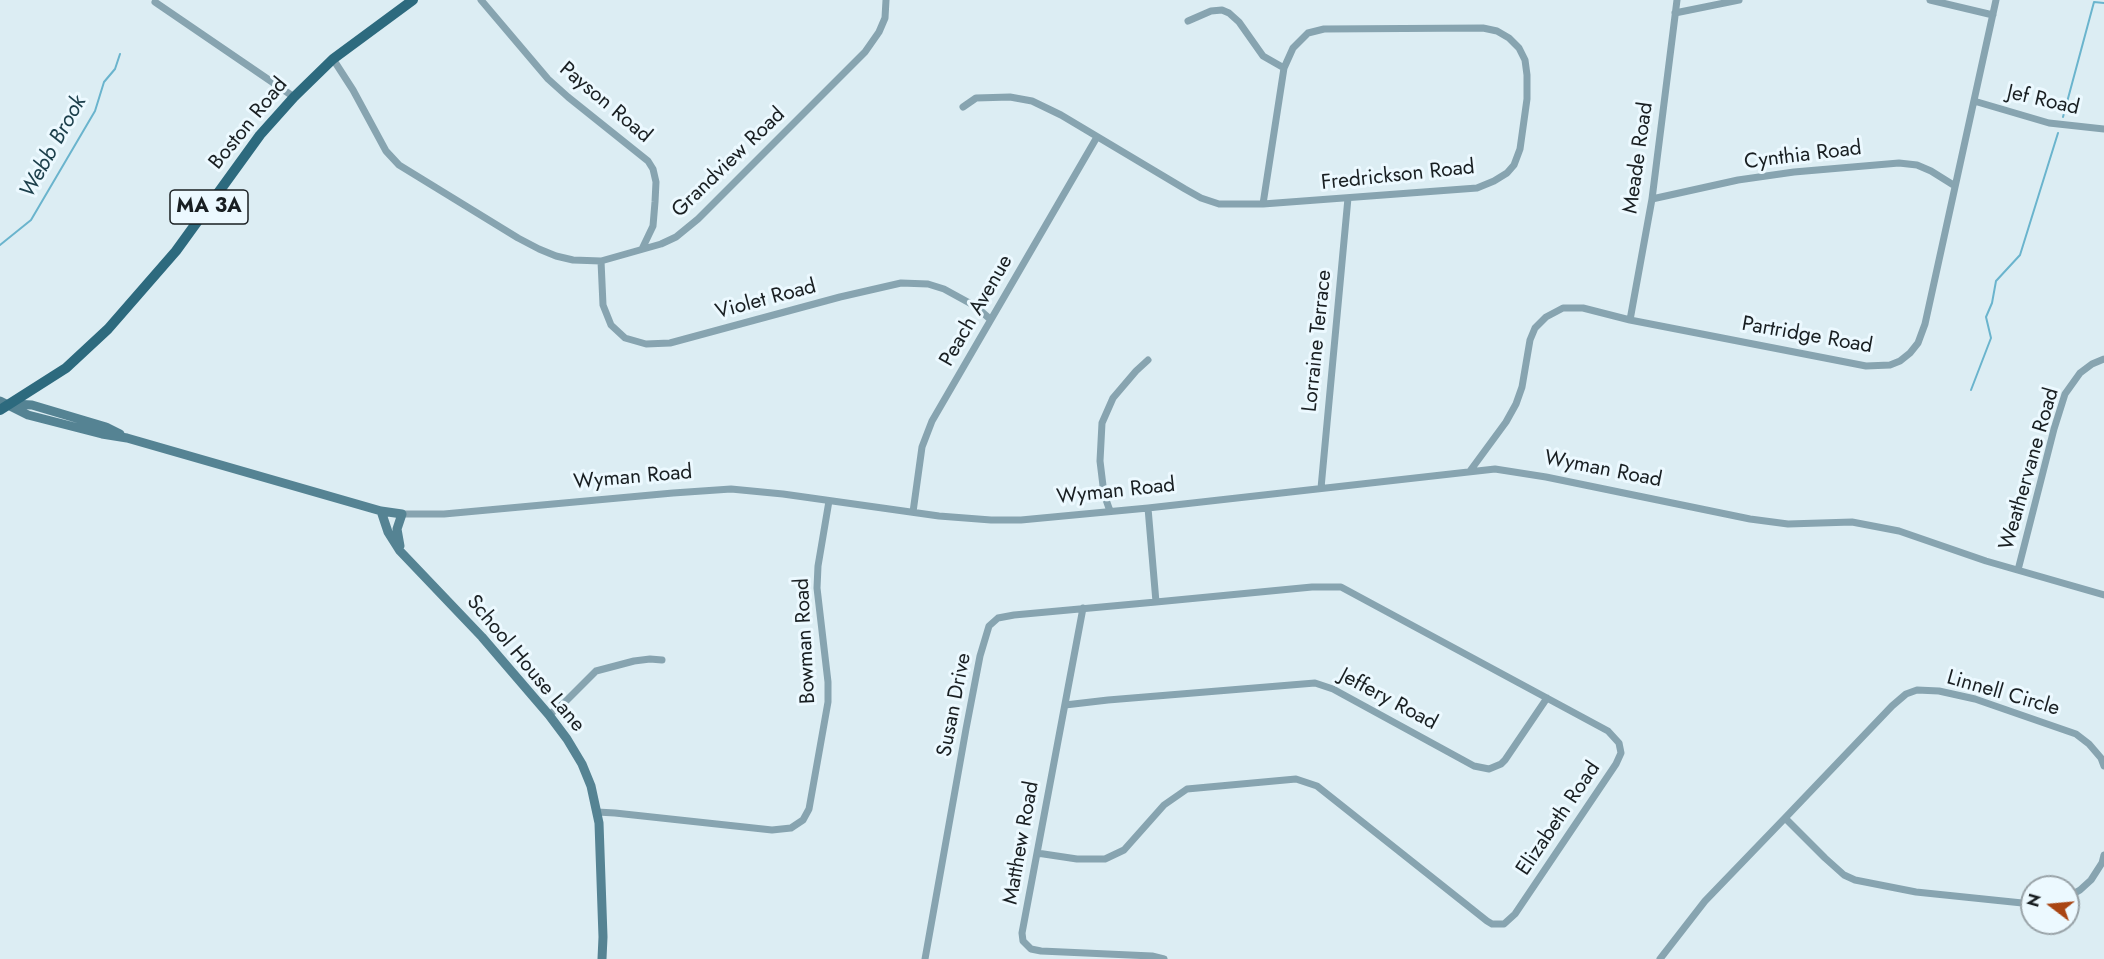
<!DOCTYPE html>
<html>
<head>
<meta charset="utf-8">
<style>
  body { margin:0 }
  #map { position:relative; width:2104px; height:959px; overflow:hidden; background:#dcedf3; font-family:Jost,sans-serif }
  canvas { display:block }
  .north { position:absolute; left:2020px; top:875px; width:60px; height:60px; box-sizing:border-box; background:#ecf9ff; border:2px solid #98a2a7; border-radius:50%; rotate:286deg; font-size:16px; font-weight:700; line-height:24px; text-align:center; color:#191f22 }
  .north::after { content:''; display:block; margin:auto; width:21px; height:27px; background:#a94513; clip-path:polygon(50% 0,100% 100%,50% 72%,0 100%) }
</style>
</head>
<body>
<div id="map">
<canvas width="2104" height="959"></canvas>
<div class="north">N</div>
</div>
<script>
const g = document.querySelector('canvas').getContext('2d');
g.lineJoin = 'round';
function shape(rows) {
  const path = new Path2D();
  for (const r of rows) {
    path.moveTo(r[0], r[1]);
    for (let i = 2; i < r.length; i += 2) path.lineTo(r[i], r[i + 1]);
  }
  return path;
}
function strokePath(path, color, width, dash) {
  g.strokeStyle = color;
  g.lineWidth = width;
  g.lineCap = dash ? 'butt' : 'round';
  g.setLineDash(dash || []);
  g.stroke(path);
}
function write(font, color, halo, rows, align = 'center') {
  g.font = font + ' Jost,sans-serif';
  g.lineWidth = 6;
  g.setLineDash([]);
  g.textBaseline = 'middle';
  g.strokeStyle = halo;
  g.fillStyle = color;
  for (const [text, x, y, turn = 0] of rows) {
    g.save();
    g.translate(x, y);
    g.rotate((+turn || 0) * Math.PI / 180);
    g.textAlign = isNaN(turn) ? turn : align;
    if (halo) g.strokeText(text, 0, 0);
    g.fillText(text, 0, 0);
    g.restore();
  }
}
strokePath(shape([
  [2063,117,2094,2,2104,3],
  [0,245,31,220,95,111,104,82,115,69,120,54],
  [1971,390,1991,338,1986,317,1992,303,1996,281,2020,255,2058,133]
]), '#6ab4cd', 2);
strokePath(shape([
  [481,0,548,79,568,97,648,161,653,169,656,182,655,202,653,226,642,249],
  [1930,0,1993,15],
  [155,2,294,97],
  [1675,13,1739,0],
  [1188,21,1211,11,1222,10,1229,13,1239,22,1263,56,1284,68],
  [333,59,353,90,386,151,399,165,518,238,539,249,556,256,573,260,601,261,661,244,676,237,698,219,865,52,879,32,885,18,886,0],
  [1974,101,2049,123,2104,129],
  [963,107,976,98,1010,97,1032,101,1061,115,1185,189,1201,198,1219,204,1263,204,1477,188,1494,181,1507,173,1514,165,1520,149,1527,99,1527,75,1525,60,1519,48,1509,38,1497,31,1483,28,1324,29,1308,33,1293,48,1284,68,1263,204],
  [1652,199,1738,180,1794,172,1899,163,1917,165,1931,171,1955,186],
  [601,261,603,305,611,325,625,338,646,344,670,343,840,297,901,283,928,284,944,289,975,306,990,319],
  [1630,320,1652,199,1677,0],
  [1470,471,1506,422,1516,404,1522,387,1530,340,1535,328,1546,317,1563,308,1583,308,1630,320,1866,366,1890,365,1900,361,1910,353,1918,343,1925,324,1996,0],
  [1321,488,1348,198],
  [1110,511,1104,494,1100,461,1102,423,1113,398,1136,371,1148,360],
  [913,512,922,447,932,421,1097,137],
  [402,514,444,514,673,493,731,489,783,494,939,516,991,520,1021,520,1148,508,1495,469,1546,477,1750,519,1788,524,1852,522,1899,531,1986,561,2104,595],
  [2018,570,2054,429,2065,394,2080,373,2092,364,2104,359],
  [1083,608,1022,933,1023,941,1031,949,1041,951,1152,956,1164,959],
  [1065,705,1108,700,1315,683,1333,689,1474,766,1489,769,1501,764,1505,760,1547,698],
  [549,715,564,703,596,671,634,661,650,659,662,660],
  [597,812,615,813,772,830,791,828,803,820,809,809,828,702,828,682,817,588,818,566,829,501],
  [1037,853,1077,859,1105,859,1124,850,1164,805,1187,789,1296,779,1317,786,1487,921,1492,924,1504,924,1515,914,1616,764,1621,753,1619,743,1608,731,1341,587,1312,587,1156,602,1148,508],
  [2068,897,2080,890,2091,880,2102,863,2104,855],
  [2032,904,1916,892,1855,880,1844,875,1825,858,1785,818,1892,706,1906,694,1917,690,1939,691,1975,699,2076,734,2089,744,2101,758,2104,766],
  [925,959,966,729,980,656,989,626,998,618,1014,615,1156,602],
  [1660,959,1705,901,1785,818]
]), '#87a4b0', 7);
strokePath(shape([
  [0,401,28,415,102,434,127,438,381,511,402,514,397,529,400,546],
  [13,404,32,405,106,427,120,434],
  [381,511,388,532,400,551,482,637,549,715,567,739,582,764,591,786,599,823,603,937,602,959]
]), '#558393', 9);
strokePath(shape([
  [0,410,66,368,108,329,176,251,260,135,294,97,333,59,413,0]
]), '#2d6a7e', 10);
for (const [x, y, w] of [
  [209,207,78]
]) {
  const box = new Path2D();
  box.roundRect(x - w / 2, y - 17, w, 34, 4.5);
  g.fillStyle = '#ecf9ff';
  g.fill(box);
  strokePath(box, '#191f22', 1.5);
}
write('bold 20px', '#191f22', null, [
  ["MA 3A",209,207]
]);
write('21px', '#191f22', '#ecf9ff', [
  ["Jef Road",2043,101,13],
  ["Payson Road",605,103,40],
  ["Boston Road",249,124,-51],
  ["Cynthia Road",1803,156,-7],
  ["Meade Road",1639,158,-82],
  ["Grandview Road",729,163,-44],
  ["Fredrickson Road",1398,176,-6],
  ["Violet Road",766,300,-15],
  ["Peach Avenue",977,311,-60],
  ["Partridge Road",1807,336,10],
  ["Lorraine Terrace",1318,341,-84],
  ["Weathervane Road",2030,469,-74],
  ["Wyman Road",1603,470,11],
  ["Wyman Road",633,478,-5],
  ["Wyman Road",1116,492,-6],
  ["Bowman Road",806,641,-93],
  ["School House Lane",525,664,50],
  ["Linnell Circle",2003,694,16],
  ["Jeffery Road",1388,700,28],
  ["Susan Drive",955,705,-79],
  ["Elizabeth Road",1559,819,-56],
  ["Matthew Road",1022,843,-80]
]);
write('italic 22px', '#1c3f4b', '#ecf9ff', [
  ["Webb Brook",54,147,-61]
]);
</script>
</body>
</html>
